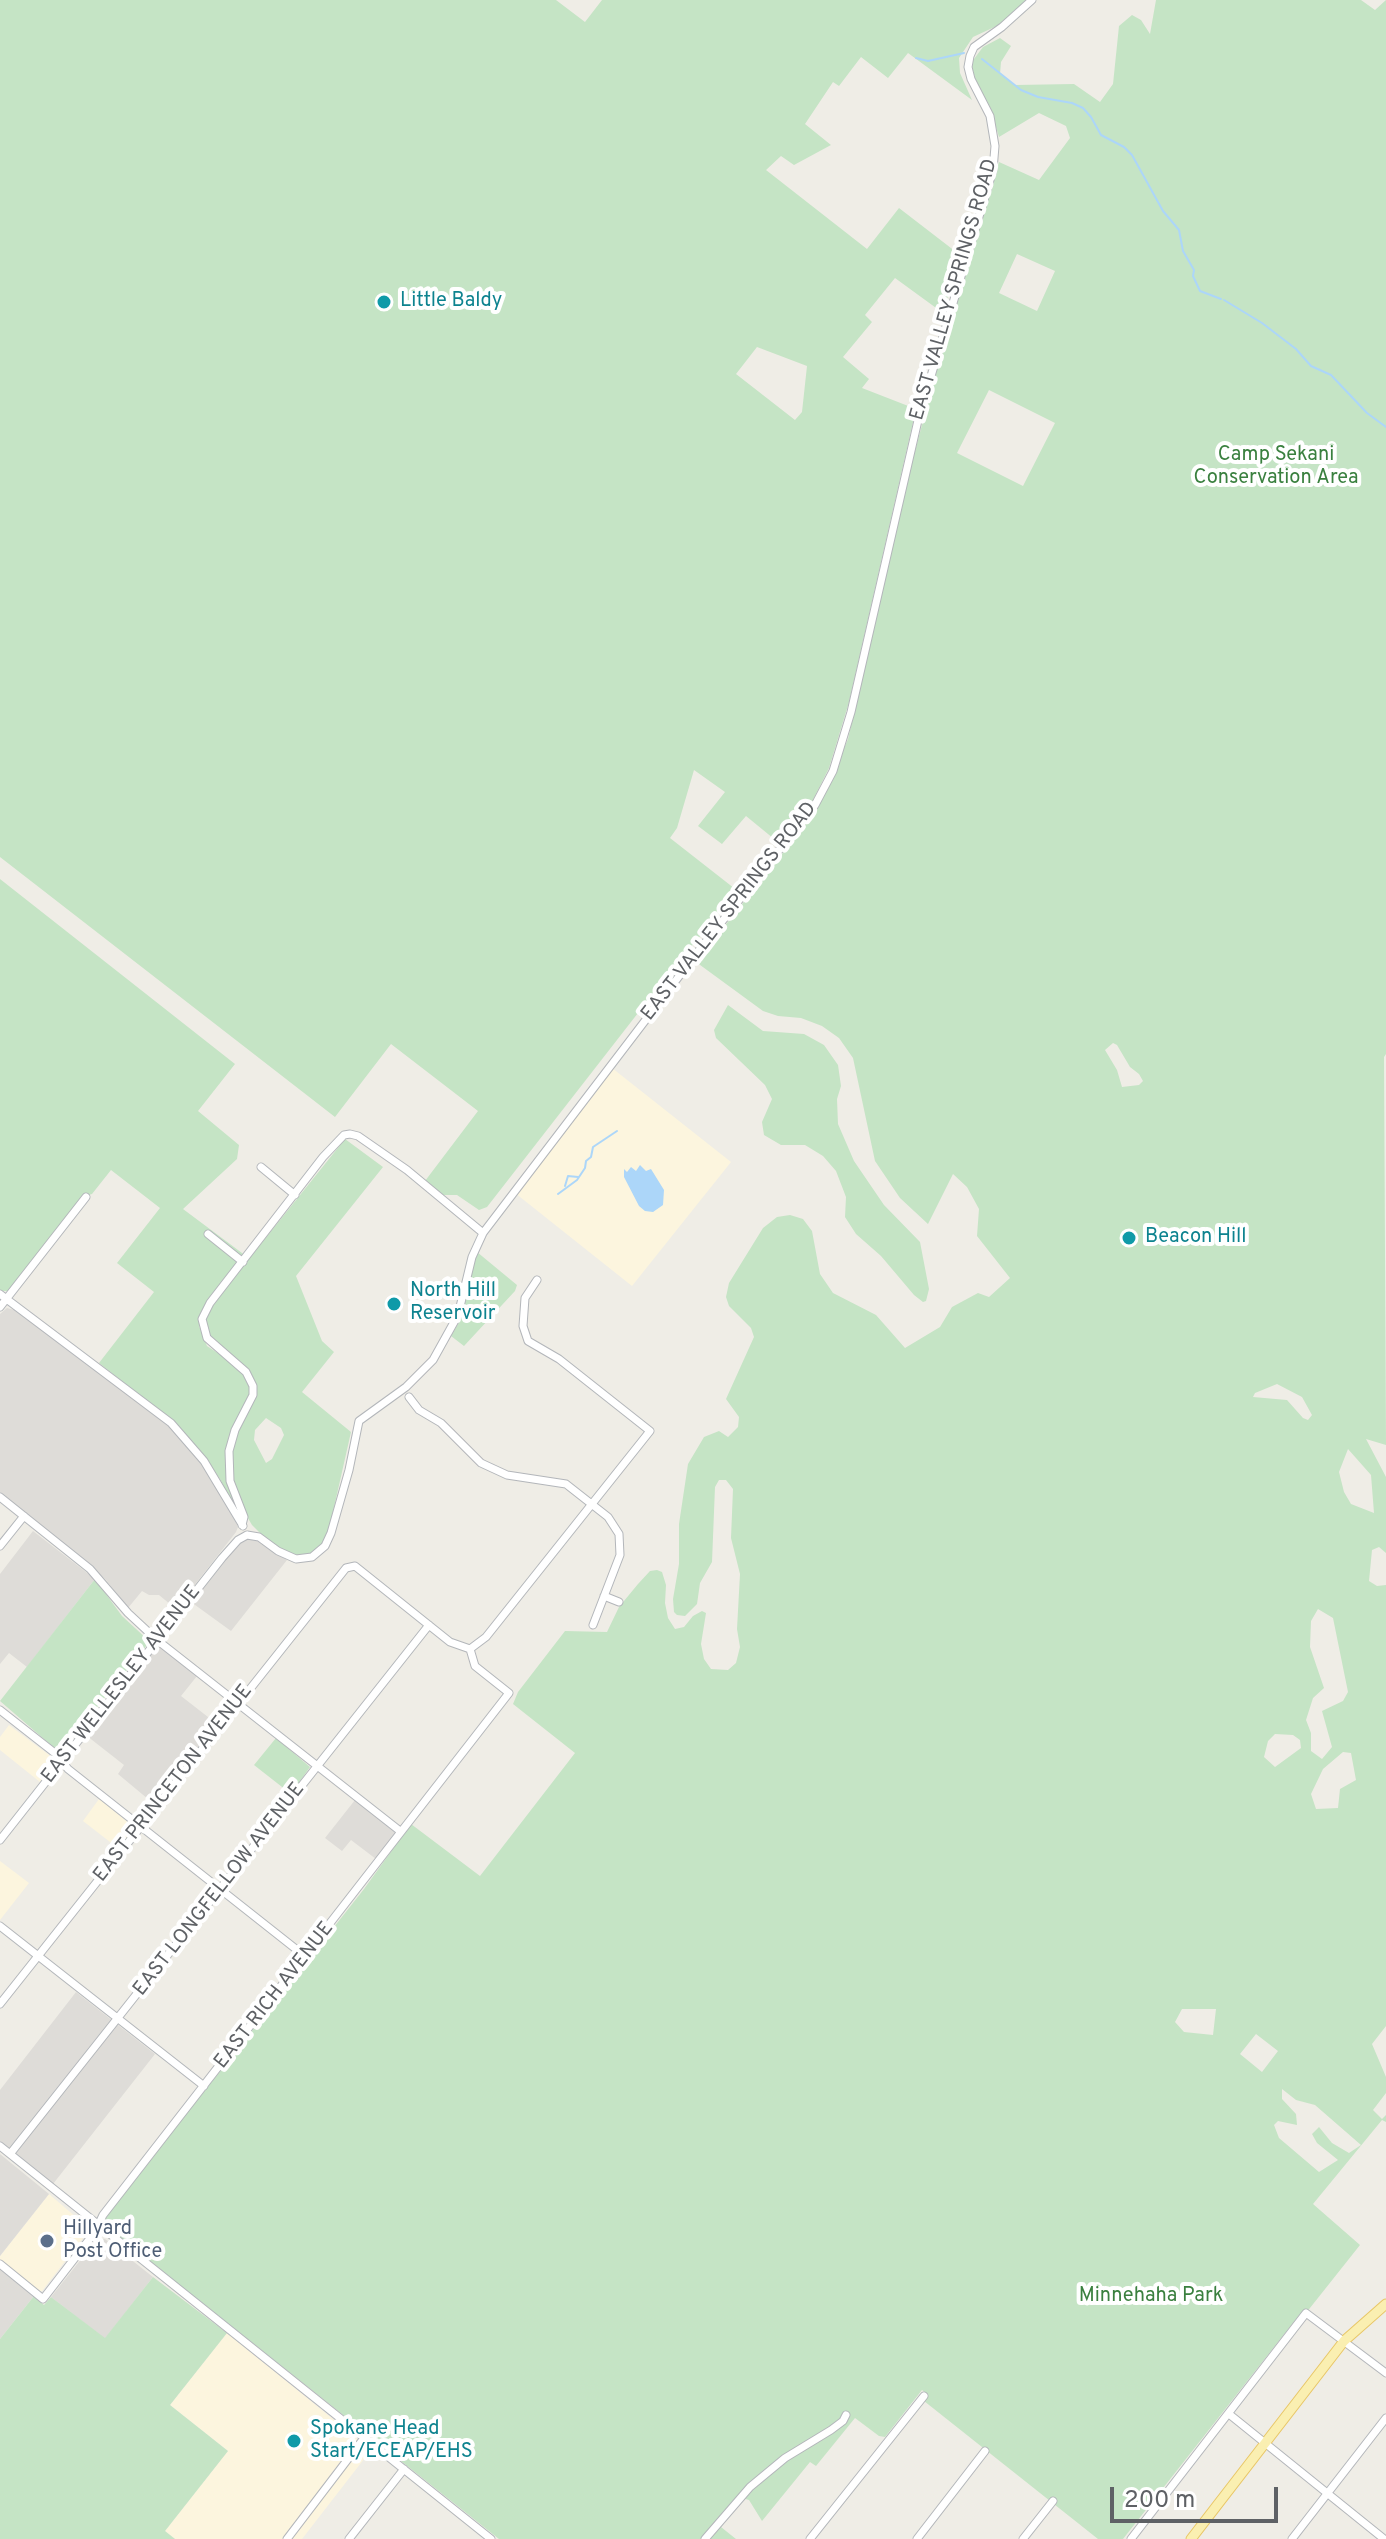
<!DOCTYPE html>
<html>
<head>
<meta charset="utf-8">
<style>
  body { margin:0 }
  #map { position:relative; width:1386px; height:2539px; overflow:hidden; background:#efede6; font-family:Overpass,sans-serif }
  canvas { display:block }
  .scale { position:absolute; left:1110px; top:2487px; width:168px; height:36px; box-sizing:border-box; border:4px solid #5e6165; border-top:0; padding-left:10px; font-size:24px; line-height:28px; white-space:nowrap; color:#5e6165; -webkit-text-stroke:6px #fff; paint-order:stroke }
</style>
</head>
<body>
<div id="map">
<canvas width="1386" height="2539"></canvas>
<div class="scale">200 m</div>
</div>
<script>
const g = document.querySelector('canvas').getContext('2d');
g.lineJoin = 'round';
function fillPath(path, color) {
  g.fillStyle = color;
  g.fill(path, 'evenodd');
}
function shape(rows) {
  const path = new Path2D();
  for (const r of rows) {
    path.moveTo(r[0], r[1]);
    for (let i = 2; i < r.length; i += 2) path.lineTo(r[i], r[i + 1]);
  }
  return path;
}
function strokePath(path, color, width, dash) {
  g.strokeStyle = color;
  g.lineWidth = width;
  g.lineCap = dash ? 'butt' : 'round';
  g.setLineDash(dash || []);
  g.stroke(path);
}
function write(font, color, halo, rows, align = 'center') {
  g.font = font + ' Overpass,sans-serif';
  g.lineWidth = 8;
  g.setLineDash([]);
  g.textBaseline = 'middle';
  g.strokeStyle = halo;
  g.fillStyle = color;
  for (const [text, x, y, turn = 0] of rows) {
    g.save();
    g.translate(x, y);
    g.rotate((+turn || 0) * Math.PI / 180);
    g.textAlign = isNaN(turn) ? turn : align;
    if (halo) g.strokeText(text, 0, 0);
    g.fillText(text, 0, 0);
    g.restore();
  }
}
fillPath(shape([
  [612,1068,731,1162,632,1286,515,1193],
  [9,1725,53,1758,54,1765,40,1782,0,1750,0,1737],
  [99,1799,135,1828,119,1849,83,1821],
  [0,1861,29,1883,0,1920],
  [49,2194,90,2229,42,2291,38,2291,0,2260,0,2256],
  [227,2333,371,2450,302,2539,175,2539,165,2531,228,2451,170,2405]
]), '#fcf5de');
fillPath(shape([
  [7,1308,18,1311,171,1427,194,1452,235,1519,238,1527,236,1532,176,1609,159,1595,149,1595,142,1591,128,1608,106,1580,89,1565,0,1493,0,1314],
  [33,1531,95,1579,27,1667,9,1653,0,1664,0,1574],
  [255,1539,287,1560,231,1631,191,1602,236,1544,243,1540],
  [158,1645,197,1676,181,1696,217,1724,154,1804,118,1774,124,1765,87,1736],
  [355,1800,396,1832,376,1859,351,1840,342,1851,325,1838],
  [76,1992,155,2054,53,2184,0,2142,0,2090],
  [0,2154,49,2194,0,2256],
  [98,2238,105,2239,153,2277,105,2339,51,2297],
  [0,2269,34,2296,0,2339]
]), '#dedcd8');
fillPath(shape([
  [0,0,556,0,585,22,602,0,1027,0,1001,24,973,37,959,58,960,73,972,100,908,53,888,78,861,57,839,86,833,82,805,124,831,145,794,165,781,156,766,170,867,249,899,208,960,255,943,313,895,278,865,315,872,322,843,357,869,379,862,388,916,409,849,702,829,768,812,802,779,843,746,816,722,844,698,826,725,792,694,770,677,828,670,838,739,892,680,959,487,1207,479,1210,457,1195,442,1195,425,1181,478,1111,391,1044,335,1117,0,857],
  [757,347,807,366,802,412,795,420,736,374],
  [1156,0,1361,0,1375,10,1386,0,1386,1054,1384,1057,1386,1445,1366,1439,1386,1477,1386,1553,1379,1547,1372,1550,1369,1581,1377,1586,1386,1585,1386,2026,1372,2044,1386,2077,1386,2093,1373,2110,1382,2119,1386,2115,1386,2122,1382,2120,1313,2204,1360,2245,1306,2313,1300,2314,1123,2539,1098,2539,924,2401,928,2395,922,2390,885,2437,879,2436,855,2418,816,2466,810,2462,762,2521,749,2500,742,2498,721,2527,736,2539,499,2539,108,2228,105,2224,105,2217,364,1889,411,1824,480,1876,575,1753,513,1704,518,1692,565,1631,607,1632,619,1607,638,1584,650,1571,657,1570,662,1572,666,1585,665,1603,668,1618,675,1629,684,1627,693,1616,702,1611,706,1613,701,1644,704,1659,711,1669,728,1670,736,1663,740,1647,737,1629,740,1574,731,1538,733,1489,726,1480,719,1480,715,1487,712,1562,700,1583,697,1604,685,1616,677,1615,674,1612,673,1599,679,1564,679,1524,688,1464,704,1437,719,1431,728,1437,738,1427,739,1417,726,1399,754,1337,751,1328,729,1306,726,1297,729,1283,763,1228,777,1217,790,1215,803,1219,812,1231,820,1274,833,1293,876,1315,905,1348,940,1327,952,1307,978,1293,989,1297,1010,1278,977,1236,979,1209,967,1187,953,1174,928,1224,900,1198,875,1161,853,1058,839,1038,822,1026,801,1018,778,1016,763,1011,696,962,817,810,848,739,911,466,950,320,999,162,1039,180,1070,138,1066,126,1039,113,999,137,990,107,976,83,971,63,983,47,1000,38,1011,46,1001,62,1000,74,1015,85,1074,84,1100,102,1113,84,1119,26,1132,15,1141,20,1150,34],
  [1017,254,1055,271,1037,311,999,293],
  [989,390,1055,423,1023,486,957,453],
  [1113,1043,1117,1045,1130,1067,1139,1074,1143,1081,1139,1085,1122,1087,1117,1070,1105,1050],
  [1277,1384,1302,1397,1312,1415,1308,1420,1303,1418,1287,1400,1253,1397,1255,1393],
  [1348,1449,1371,1475,1374,1513,1351,1504,1344,1492,1339,1472],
  [1318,1609,1333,1618,1348,1692,1343,1701,1322,1711,1332,1747,1322,1759,1311,1751,1311,1733,1306,1720,1313,1698,1324,1688,1310,1647,1311,1621],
  [1275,1734,1293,1735,1300,1740,1301,1748,1275,1767,1264,1757,1268,1741],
  [1343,1752,1351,1753,1356,1780,1340,1789,1338,1808,1316,1809,1311,1794,1323,1769],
  [1182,2009,1216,2009,1213,2035,1184,2032,1175,2022],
  [1256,2034,1278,2051,1262,2072,1240,2054],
  [1282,2089,1296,2100,1315,2105,1361,2145,1349,2153,1332,2143,1319,2127,1312,2134,1317,2143,1338,2160,1319,2172,1279,2138,1274,2125,1278,2121,1297,2125,1296,2114,1282,2099],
  [0,879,235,1064,198,1111,239,1145,237,1159,183,1209,246,1256,201,1314,199,1326,207,1346,236,1365,250,1383,249,1400,229,1435,227,1452,227,1479,241,1515,240,1518,220,1479,200,1450,171,1420,99,1363,154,1292,117,1263,160,1208,111,1170,92,1194,85,1196,8,1291,0,1291],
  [728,1005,763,1031,804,1034,824,1045,838,1065,841,1086,837,1099,838,1124,854,1161,884,1205,920,1242,929,1289,926,1301,923,1302,914,1295,881,1256,856,1234,845,1217,846,1197,836,1171,823,1156,805,1145,781,1145,764,1135,762,1122,772,1099,765,1085,716,1038,714,1030],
  [345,1139,383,1167,296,1276,322,1341,334,1352,302,1392,351,1432,328,1534,322,1547,314,1553,297,1556,272,1545,252,1525,239,1503,232,1478,230,1455,234,1437,257,1391,254,1381,245,1366,211,1339,204,1322,207,1311],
  [266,1418,281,1428,284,1435,272,1459,266,1463,254,1440,255,1430],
  [477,1252,517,1285,515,1291,464,1346,451,1336,461,1319,468,1281],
  [95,1579,122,1616,148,1640,147,1645,60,1753,0,1701],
  [276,1738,310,1767,291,1794,254,1765],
  [153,2277,227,2333,170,2405,228,2451,165,2531,175,2539,0,2539,0,2339,34,2296,44,2305,51,2297,105,2338]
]), '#c5e4c5');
fillPath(shape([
  [640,1165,646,1171,651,1169,664,1190,663,1205,653,1212,645,1211,639,1206,624,1177,624,1169,627,1172,631,1167,636,1171]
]), '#acd6f9');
strokePath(shape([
  [916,58,928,61,964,53],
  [982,59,1021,90,1038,97,1072,103,1083,108,1091,117,1101,135,1124,147,1132,155,1163,211,1179,230,1183,251,1194,270,1193,276,1200,291,1221,299],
  [1224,300,1262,323,1296,349,1311,366,1331,375,1367,413,1386,427],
  [565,1186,568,1176,578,1177],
  [558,1194,577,1180,585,1168,586,1161,591,1157,593,1147,617,1131]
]), '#acd6f9', 2);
const minor = shape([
  [261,1167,295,1195],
  [208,1234,243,1262],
  [0,1294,171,1423,204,1461,243,1526],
  [0,1307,86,1197],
  [409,1397,419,1410,441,1423,481,1463,507,1475,566,1484,608,1517,619,1534,620,1555,593,1625],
  [0,1497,90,1569,128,1613,157,1640,400,1831],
  [242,1525,244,1517,230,1481,229,1451,235,1430,253,1395,253,1386,246,1372,207,1338,202,1319,210,1303,323,1157,344,1135,350,1134,358,1136,407,1170,483,1233],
  [247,1535,259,1537,278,1551,296,1559,312,1557,325,1546,331,1533,349,1470,359,1421,406,1387,433,1360,458,1315,472,1257,483,1233,696,954,815,805,833,771,851,712,919,416,993,170,995,146,990,116,971,79,968,67,970,56,974,47,1002,27,1032,0],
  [0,1546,24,1516],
  [604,1596,619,1602],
  [470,1649,486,1637,650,1431,559,1359,528,1341,523,1326,525,1298,537,1280],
  [0,1710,56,1754,68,1769,306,1957],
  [0,1840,222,1558,238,1540,247,1535],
  [0,1926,204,2086],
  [0,2004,346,1568,355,1566,450,1642,470,1649],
  [0,2146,491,2539],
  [10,2154,429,1625],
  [0,2264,43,2299,95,2232,103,2215,509,1693,475,1666,470,1649],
  [1229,2414,1384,2539],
  [287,2539,364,2438],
  [349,2539,404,2469],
  [705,2539,750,2487,785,2458,831,2430,843,2421,846,2415],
  [810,2539,924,2396],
  [917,2539,985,2451],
  [1023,2539,1053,2501],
  [1131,2539,1306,2313,1386,2373],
  [1292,2539,1386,2418]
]);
const major = shape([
  [1191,2539,1344,2341,1386,2304]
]);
strokePath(minor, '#b3b6ba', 9);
strokePath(major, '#e8c666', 11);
strokePath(minor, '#fff', 7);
strokePath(major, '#faefb1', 9);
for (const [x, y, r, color] of [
  [384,302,8,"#0f9aa8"],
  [1129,1238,8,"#0f9aa8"],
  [394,1304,8,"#0f9aa8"],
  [47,2241,8,"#5c6f8a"],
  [294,2441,8,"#0f9aa8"]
]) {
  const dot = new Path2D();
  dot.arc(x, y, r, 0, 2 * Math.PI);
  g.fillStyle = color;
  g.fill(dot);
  strokePath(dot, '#fff', 3);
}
write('20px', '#5e6165', '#fff', [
  ["EAST VALLEY SPRINGS ROAD",955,290,-74],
  ["EAST VALLEY SPRINGS ROAD",730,912,-52],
  ["EAST WELLESLEY AVENUE",122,1685,-52],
  ["EAST PRINCETON AVENUE",174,1784,-52],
  ["EAST LONGFELLOW AVENUE",220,1890,-52],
  ["EAST RICH AVENUE",275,1996,-52]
]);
write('20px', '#0d838f', '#fff', [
  ["Little Baldy",400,302],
  ["Beacon Hill",1145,1238],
  ["North Hill",410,1292],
  ["Reservoir",410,1315],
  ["Spokane Head",310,2430],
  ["Start/ECEAP/EHS",310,2453]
], 'left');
write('20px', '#3a803f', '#fff', [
  ["Camp Sekani",1276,456],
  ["Conservation Area",1276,479],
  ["Minnehaha Park",1151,2297]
]);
write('20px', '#4e5e75', '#fff', [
  ["Hillyard",63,2230],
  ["Post Office",63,2253]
], 'left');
</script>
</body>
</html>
